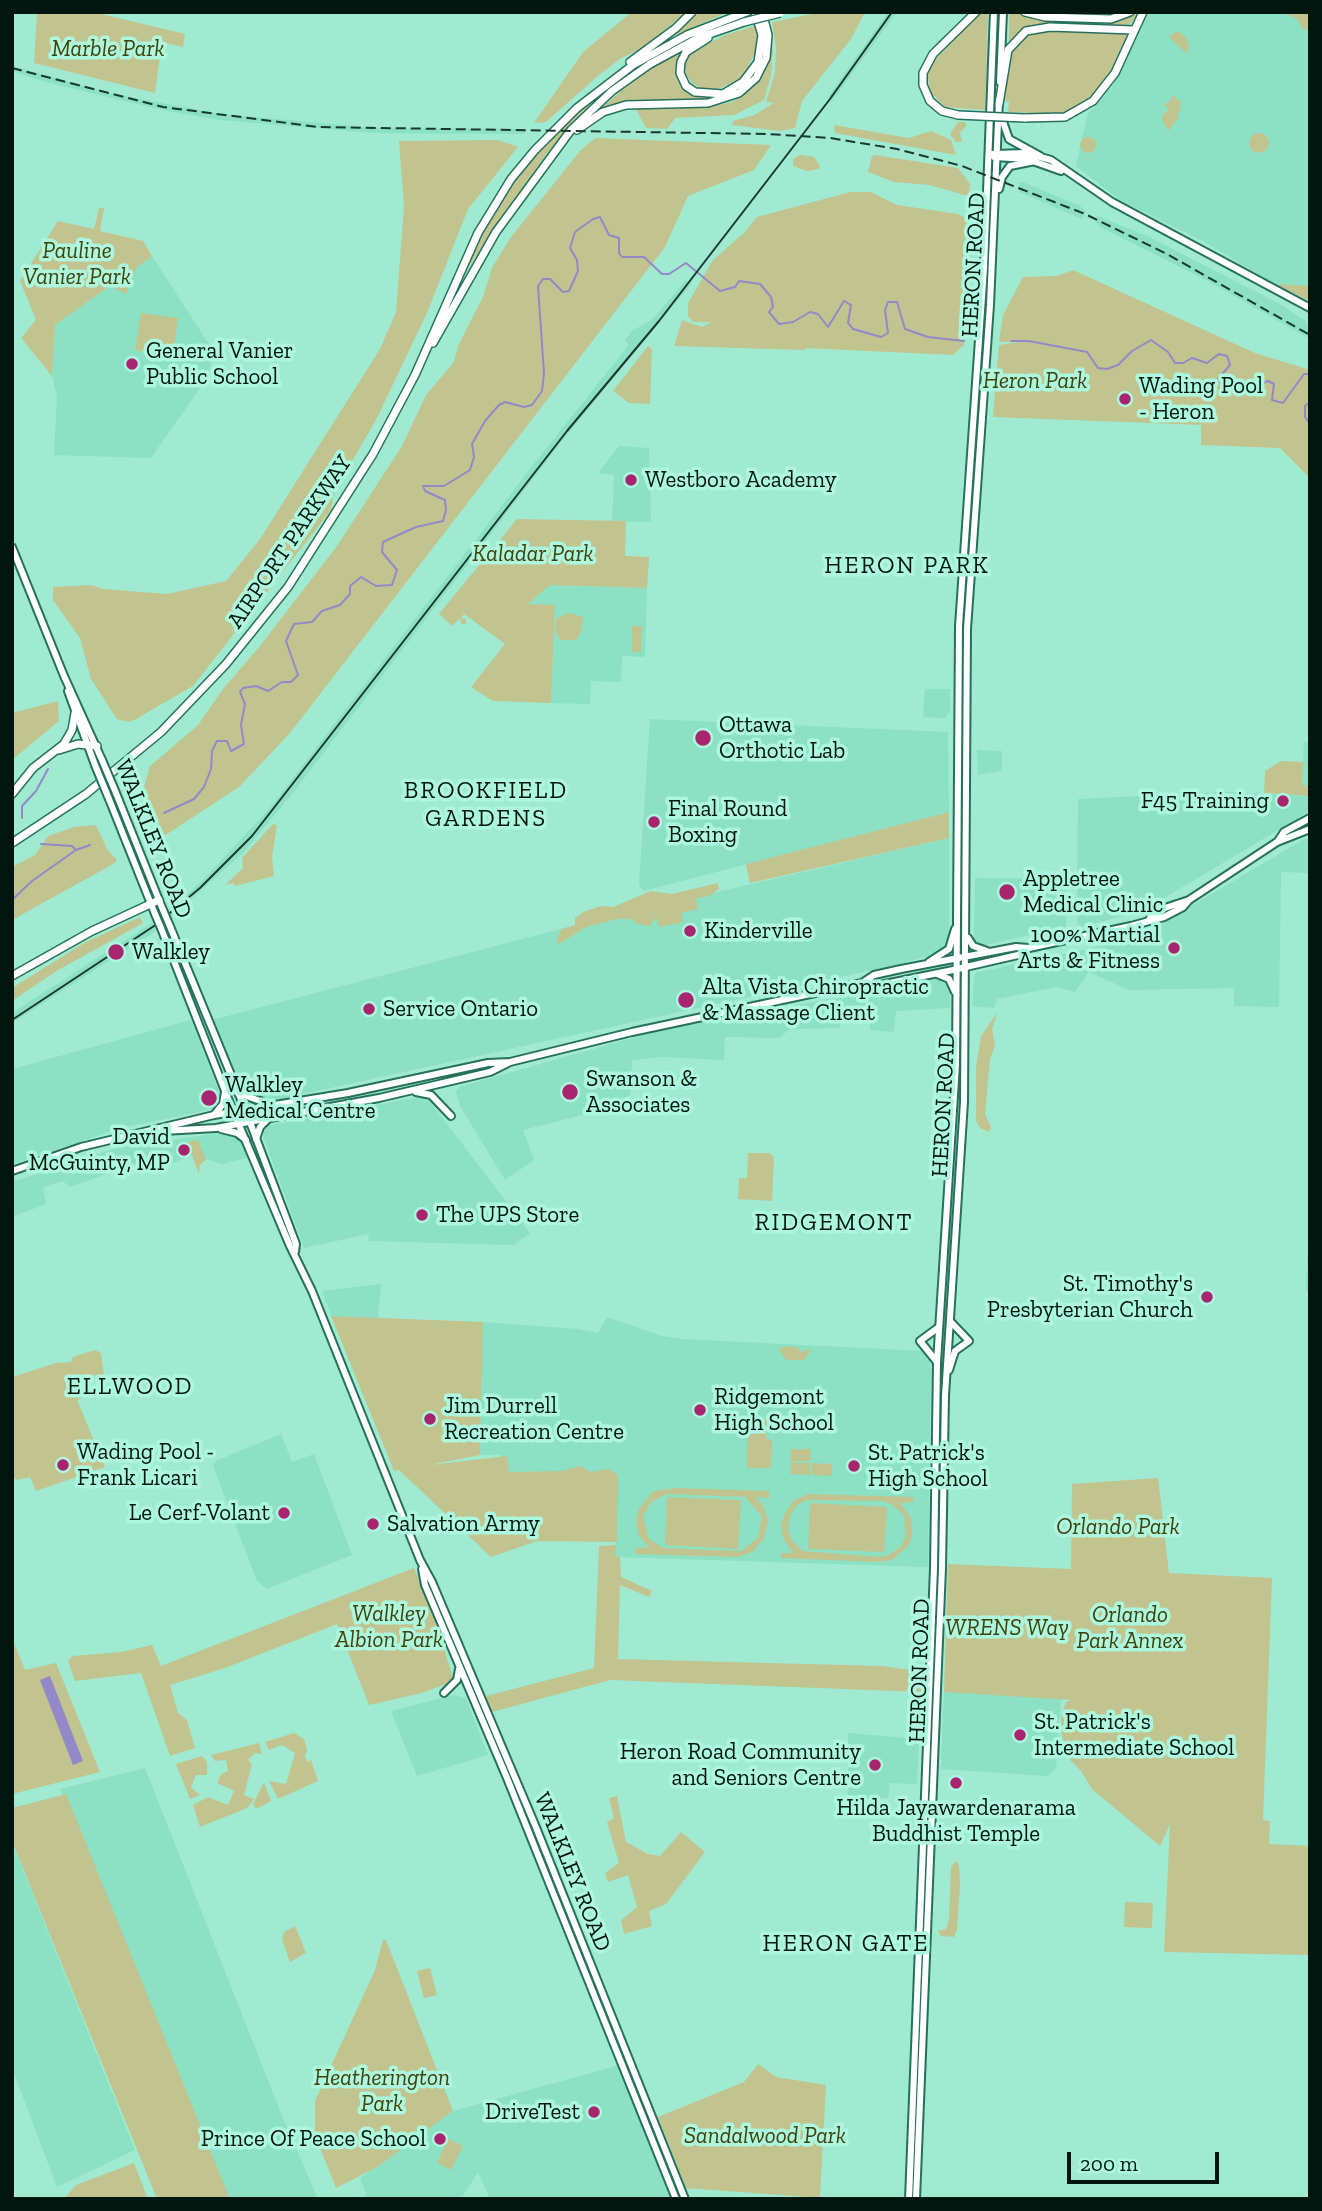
<!DOCTYPE html>
<html>
<head>
<meta charset="utf-8">
<style>
  body { margin:0 }
  #map { position:relative; width:1322px; height:2211px; overflow:hidden; background:#a0ead1; font-family:"Zilla Slab",serif }
  canvas { display:block }
  .frame { position:absolute; inset:0; border:14px solid #00160e; pointer-events:none }
  .scale { position:absolute; left:1067px; top:2152px; width:152px; height:32px; box-sizing:border-box; border:4px solid #00160e; border-top:0; padding-left:9px; font-size:21px; line-height:24px; white-space:nowrap; color:#00160e; -webkit-text-stroke:5px #adf7de; paint-order:stroke }
</style>
</head>
<body>
<div id="map">
<canvas width="1322" height="2211"></canvas>
<div class="frame"></div>
<div class="scale">200 m</div>
</div>
<script>
const g = document.querySelector('canvas').getContext('2d');
g.lineJoin = 'round';
function fillPath(path, color) {
  g.fillStyle = color;
  g.fill(path, 'evenodd');
}
function shape(rows) {
  const path = new Path2D();
  for (const r of rows) {
    if (r.length === 3) {
      path.moveTo(r[0] + r[2], r[1]);
      path.arc(r[0], r[1], r[2], 0, 2 * Math.PI);
      continue;
    }
    path.moveTo(r[0], r[1]);
    for (let i = 2; i < r.length; i += 2) path.lineTo(r[i], r[i + 1]);
  }
  return path;
}
function strokePath(path, color, width, dash) {
  g.strokeStyle = color;
  g.lineWidth = width;
  g.lineCap = dash ? 'butt' : 'round';
  g.setLineDash(dash || []);
  g.stroke(path);
}
function write(font, color, halo, rows, align = 'center') {
  g.font = font + ' "Zilla Slab",serif';
  g.lineWidth = 7;
  g.setLineDash([]);
  g.textBaseline = 'middle';
  g.strokeStyle = halo;
  g.fillStyle = color;
  for (const [text, x, y, turn = 0] of rows) {
    g.save();
    g.translate(x, y);
    g.rotate((+turn || 0) * Math.PI / 180);
    g.textAlign = isNaN(turn) ? turn : align;
    if (halo) g.strokeText(text, 0, 0);
    g.fillText(text, 0, 0);
    g.restore();
  }
}
fillPath(shape([
  [888,12,897,12,832,101,828,97],
  [1148,12,1310,12,1310,286,1274,284,1210,245,1120,200,1076,166,1087,115,1113,85],
  [12,66,109,93,221,114,376,128,526,129,524,134,375,133,220,120,162,110,45,82,12,71],
  [1023,182,1080,206,1086,211,1084,216,1082,219,1019,192,1019,183],
  [1097,216,1147,236,1280,304,1306,321,1310,335,1308,338,1208,281,1100,227,1095,221],
  [152,256,214,352,207,378,151,458,54,455,57,396,52,376,55,325],
  [686,280,691,284,561,442,292,794,244,852,172,916,170,910,203,880,270,808,533,465,629,345,625,340,632,331,653,319],
  [619,446,649,448,651,522,612,521,614,475,598,473],
  [550,585,647,588,645,657,622,656,621,682,591,681,590,704,551,703,555,606,528,604],
  [925,689,950,689,950,710,946,718,923,717],
  [650,719,948,732,949,812,643,891,639,884],
  [1304,742,1310,742,1310,786,1302,786],
  [977,750,1002,751,1002,771,978,775],
  [1225,792,1310,796,1310,811,1164,898,1155,907,1082,927,1077,923,1078,799],
  [949,838,949,942,934,955,882,968,248,1106,212,1020,576,925],
  [1306,838,1310,840,1310,873,1281,872,1279,1007,1234,1006,1234,988,1129,990,1089,972,1075,992,1056,987,997,999,994,1008,972,1006,975,973,1137,938],
  [975,878,1067,879,1066,927,981,946,974,940],
  [152,923,156,931,12,1023,12,1013],
  [938,979,950,987,950,1008,896,1011,894,1032,870,1030,870,1019,844,1018,839,1028,790,1029,779,1038,725,1037,724,1060,662,1057,632,1060,630,1095,602,1110,523,1130,534,1160,505,1180,460,1106,456,1092,459,1087,664,1029],
  [191,1020,219,1091,220,1098,213,1109,121,1128,12,1164,12,1069],
  [419,1097,428,1099,530,1233,514,1245,369,1241,368,1234,304,1248,263,1136,266,1126],
  [220,1133,236,1135,245,1143,250,1157,222,1164,194,1155,153,1170,138,1163,70,1187,63,1181,43,1187,46,1204,12,1217,12,1182,116,1148],
  [1310,1182,1310,1291,1306,1291],
  [381,1284,378,1318,331,1316,322,1291],
  [607,1317,662,1336,682,1339,924,1351,930,1360,931,1370,928,1567,615,1557,617,1476,502,1472,500,1455,480,1455,483,1322,578,1329,598,1333],
  [281,1434,292,1462,314,1454,352,1555,267,1589,257,1581,213,1466,216,1461],
  [944,1691,1061,1699,1056,1768,1048,1776,941,1769],
  [454,1695,466,1698,488,1755,417,1776,391,1711],
  [848,1733,919,1739,917,1784,890,1783,888,1798,848,1798],
  [145,1768,282,2116,318,2199,228,2199,60,1789],
  [12,1842,135,2150,57,2187,12,2068],
  [620,2065,672,2199,490,2199,478,2172,461,2199,364,2199,366,2194,360,2178,453,2111]
]), '#8ce0c4');
fillPath(shape([
  [37,12,93,12,160,28,185,34,183,47,162,42,155,93,34,63],
  [632,12,686,12,646,46,620,59,599,75,546,122,534,123,583,52],
  [695,12,728,12,671,37,671,35],
  [823,12,865,12,851,39,802,101,795,128,780,131,732,125,733,121,754,115,774,103,766,102,775,73,776,49,772,22],
  [981,12,988,12,985,110,945,107,931,93,927,74,931,64],
  [1009,12,1021,12,1042,19,1109,22,1140,12,1127,27,1035,26,1022,30,1009,42],
  [1283,12,1310,12,1310,31,1303,29,1297,19],
  [757,25,758,47,742,78,716,90,705,90,692,83,684,72,688,54,725,35],
  [770,26,773,50,771,76,764,100,734,115,675,118,667,129,646,128,635,107,713,106,732,102,744,95,754,86,768,62],
  [1045,30,1129,32,1113,71,1093,98,1073,110,1056,114,1008,112,1009,102,1005,101,1006,70,1013,49,1029,32],
  [1177,31,1186,37,1189,47,1186,53,1169,37],
  [683,50,678,72,695,94,722,96,707,101,637,100,598,111,632,81],
  [640,64,587,109,547,153,459,281,484,228,521,171,586,103],
  [1173,95,1181,103,1177,120,1168,131,1161,117,1169,109,1163,104,1169,102],
  [958,122,965,122,966,126,960,133,962,142,956,142,950,134],
  [834,125,909,138,931,131,951,140,956,155,835,133],
  [1259,143,10],
  [1088,145,8],
  [595,138,771,145,754,170,688,196,665,247,290,733,239,787,161,838,146,806,144,787,150,766,198,725,223,689,260,646,337,546,402,446,426,395,454,362,458,346,483,297,492,268,511,237,580,151],
  [498,140,518,147,468,209,427,313,376,420,334,492,331,510,193,686,136,719,129,722,117,719,91,679,80,638,53,600,53,587,91,585,103,589,167,594,226,581,260,539,380,349,396,312,404,206,399,141],
  [800,155,814,157,820,166,819,169,807,171,793,166,793,159],
  [875,155,958,168,970,184,968,196,929,185,894,182,868,172,872,156],
  [850,192,871,192,897,205,958,214,969,220,971,255,964,345,953,355,805,348,805,350,674,346,682,320,702,327,711,322,693,322,688,316,688,303,713,260,745,232,757,217],
  [99,208,104,208,100,231,143,241,152,256,137,267,126,294,110,286,55,325,52,376,21,338,36,320,20,281,58,221,94,229],
  [1073,270,1255,353,1310,370,1310,478,1280,448,1201,445,1201,425,993,417,999,345,1019,342,999,342,1003,315,1023,277,1057,276],
  [1274,284,1310,286,1310,301],
  [141,313,178,318,173,356,135,350],
  [648,346,652,349,650,404,629,403,613,391],
  [517,519,626,521,625,556,649,557,647,588,550,585,528,604,555,605,551,703,493,701,471,687,505,644,464,614,461,618,466,619,466,624,461,624,460,618,452,626,439,614],
  [568,613,583,617,581,632,576,640,560,640,555,631,556,619],
  [632,626,642,626,641,652,632,652],
  [58,701,59,721,12,760,12,713],
  [1281,761,1303,762,1302,785,1310,786,1310,796,1264,793,1265,771],
  [949,812,949,838,750,883,746,864],
  [273,824,277,825,272,857,274,876,235,886,233,883,225,885,243,868,242,858],
  [96,825,107,849,117,860,115,863,12,920,12,867,35,855,48,836,74,827],
  [718,883,719,889,709,896,696,898,698,909,681,913,683,922,659,927,656,917,650,926,637,924,631,919,616,919,586,927,559,944,557,938,562,929,575,925,575,918,583,912,601,906,613,907,651,891,672,894],
  [140,917,143,923,58,970,12,1001,12,988,84,943],
  [997,1013,992,1029,995,1045,990,1059,985,1114,991,1127,989,1132,980,1128,976,1121,976,1068,981,1036],
  [198,1140,206,1160,200,1165,199,1174,187,1142],
  [748,1153,770,1153,774,1158,772,1201,738,1199,739,1178,747,1178],
  [331,1316,483,1322,480,1455,430,1465,507,1456,509,1472,562,1471,579,1466,591,1472,609,1469,618,1475,617,1542,537,1541,491,1557,399,1470,394,1471],
  [782,1347,797,1347,801,1352,809,1349,810,1352,804,1360,786,1360,779,1350],
  [95,1350,101,1353,104,1375,89,1376,83,1397,77,1400,105,1467,36,1491,30,1477,17,1480,13,1477,12,1374,16,1376,56,1363,71,1362,73,1357],
  [748,1418,767,1419,766,1439,772,1440,771,1468,747,1468],
  [791,1449,811,1449,810,1461,790,1461],
  [791,1462,810,1463,810,1475,790,1474],
  [812,1463,832,1464,832,1476,812,1475],
  [1158,1478,1169,1573,1272,1578,1263,1820,1270,1821,1269,1844,1310,1846,1310,1955,1164,1952,1170,1824,1160,1846,1092,1789,1081,1771,1070,1760,1062,1736,1061,1716,1066,1702,1071,1700,944,1692,948,1564,1071,1569,1072,1484],
  [676,1488,769,1491,769,1498,756,1497,763,1506,768,1520,764,1539,752,1552,738,1557,635,1554,636,1548,649,1547,639,1536,636,1520,639,1509,653,1491],
  [667,1494,745,1497,762,1516,758,1538,741,1551,663,1548,649,1539,643,1516,651,1502],
  [808,1494,914,1497,913,1502,900,1503,911,1518,912,1535,909,1545,892,1560,877,1562,781,1558,781,1553,793,1553,784,1540,781,1527,784,1515,793,1501],
  [806,1500,882,1501,893,1505,904,1515,906,1536,901,1546,889,1555,879,1557,803,1551,792,1541,788,1530,790,1516,796,1506],
  [667,1497,741,1500,738,1549,665,1545],
  [810,1503,887,1507,884,1552,808,1549],
  [616,1545,615,1556,620,1557,621,1577,652,1591,649,1597,620,1585,618,1659,882,1666,925,1672,922,1692,610,1680,492,1712,486,1696,594,1668,599,1546],
  [414,1568,432,1610,454,1681,422,1693,369,1705,337,1624,225,1668,170,1685,178,1713,187,1720,195,1748,170,1756,141,1673,75,1681,68,1661,72,1656,121,1652,152,1645,161,1666],
  [12,1638,25,1670,56,1663,100,1772,12,1794],
  [294,1733,304,1739,307,1750,305,1756,307,1762,311,1760,318,1781,278,1799,269,1781,286,1784,295,1753,282,1745,269,1750,265,1742],
  [259,1743,262,1754,255,1753,248,1760,252,1764,244,1795,254,1799,252,1802,247,1808,200,1827,193,1805,208,1797,228,1805,234,1791,217,1783,221,1774,228,1771,226,1760,215,1761,211,1755],
  [202,1756,207,1762,207,1775,196,1775,191,1787,200,1795,190,1799,176,1764],
  [264,1782,271,1801,256,1809,253,1804],
  [66,1794,230,2199,157,2199,12,1841,12,1808],
  [617,1796,626,1842,648,1854,660,1856,681,1832,705,1852,666,1904,649,1911,652,1926,624,1934,621,1920,637,1907,628,1875,608,1882,605,1873,619,1863,607,1822,614,1818,609,1798],
  [956,1861,959,1864,960,1885,957,1930,954,1937,941,1936,938,1931,946,1929,949,1920,951,1867],
  [1125,1902,1153,1903,1152,1928,1124,1927],
  [295,1926,306,1953,290,1962,282,1939,284,1932],
  [383,1940,386,1940,453,2111,377,2167,336,2188,315,2135,315,2101,375,1970],
  [430,1968,437,1995,424,1998,417,1971],
  [758,2064,776,2077,826,2085,820,2198,686,2188,658,2117,744,2082],
  [448,2139,463,2146,451,2170,437,2163],
  [134,2163,148,2199,64,2199,76,2185]
]), '#c1c48f');
fillPath(shape([
  [50,1676,83,1761,73,1765,40,1680]
]), '#9389c9');
strokePath(shape([
  [1011,341,1029,341,1087,352,1098,368,1107,369,1118,365,1132,351,1151,340,1168,352,1175,363,1183,363,1192,358,1207,363,1219,354,1227,356,1230,365,1218,379,1223,386,1254,387,1268,381,1274,384,1272,400,1283,403,1304,374,1310,374],
  [1310,402,1305,406,1305,417,1310,424],
  [164,813,194,799,204,787,211,769,212,751,217,741,227,741,231,751,244,744,241,725,245,704,240,692,243,688,256,686,268,691,282,682,291,682,298,675,286,641,294,624,312,622,322,611,340,605,350,594,350,586,361,577,376,586,392,585,397,570,382,552,383,542,416,527,443,521,446,510,445,500,425,491,423,486,444,486,470,470,474,457,472,444,485,421,499,405,505,402,524,407,532,405,542,391,544,373,538,286,543,279,550,279,563,292,569,291,578,271,577,260,570,248,575,232,593,219,600,217,609,235,619,238,619,253,622,257,644,257,662,274,669,274,686,263,720,291,735,287,739,281,760,284,771,297,773,307,769,312,779,324,793,322,810,312,818,314,828,327,844,301,851,305,848,323,853,329,881,337,888,333,885,310,888,302,897,302,905,329,928,337,964,341],
  [22,818,22,806,36,791,48,769],
  [41,844,72,846,76,850],
  [12,900,32,881,76,850,90,845]
]), '#9389c9', 2);
const secondary = shape([
  [992,154,1026,153,1051,160,1112,202,1310,308],
  [994,157,1027,159,1061,171],
  [12,547,64,676,102,760],
  [68,691,95,765],
  [116,793,163,910],
  [109,799,155,914],
  [169,924,245,1109,296,1244,295,1252],
  [161,928,231,1106,290,1246,312,1291,420,1560,432,1582,535,1825,685,2199],
  [937,1362,920,1341,939,1327],
  [949,1370,955,1351,969,1341,950,1321],
  [422,1569,425,1585,507,1778,676,2199],
  [444,1693,457,1680,459,1669]
]);
const primary = shape([
  [1000,82,1003,12],
  [1001,116,1009,139,1040,156],
  [999,189,1002,177,1010,166,1035,161],
  [1278,841,1284,832,1310,818],
  [1150,918,1165,908,1189,900],
  [968,938,973,946,987,951],
  [929,962,949,949,955,929],
  [937,974,949,979,955,992],
  [862,983,875,986,953,970,1018,955,1029,948],
  [416,1092,431,1095,451,1116],
  [238,1093,266,1103],
  [214,1115,223,1104,225,1092],
  [221,1129,237,1133,246,1140],
  [163,1131,216,1128,379,1098,490,1072,508,1063],
  [256,1139,260,1127,267,1120],
  [12,1171,81,1147,214,1115,348,1093,488,1063,510,1062,632,1032,862,983,874,975,901,969,1016,947,1029,948,1131,926,1164,917,1183,907,1189,900,1277,842,1310,829],
  [909,2199,934,1568,937,1362,956,1064,959,626,984,268,994,12],
  [916,2199,942,1568,945,1396,964,1102,967,629,990,305,999,100]
]);
const trunk = shape([
  [1025,12,1045,17,1111,19,1130,12],
  [708,38,686,52,681,62,680,73,686,86,695,92,723,94,743,82,758,62,762,35,755,12],
  [630,62,676,28,692,12],
  [999,104,1008,50,1026,31,1050,27,1134,30],
  [958,115,942,111,930,101,923,85,923,73,933,54,976,12],
  [1024,118,1065,117,1093,101,1115,73,1143,12],
  [577,130,603,112,626,105,708,103,739,93,756,78,766,58,768,35,762,12],
  [433,343,496,232,571,130,612,91,650,64,698,38,744,22],
  [59,750,78,744,97,746],
  [12,794,33,768,64,744,72,730,75,713],
  [12,843,86,794,161,732,226,664,288,587,373,454,415,375,478,233,511,179,535,150,577,108,633,65,687,35,747,12],
  [12,976,92,931,159,900]
]);
strokePath(secondary, '#26715c', 10);
strokePath(primary, '#26715c', 10);
strokePath(trunk, '#26715c', 10);
strokePath(secondary, '#fff', 6);
strokePath(primary, '#fff', 6);
strokePath(trunk, '#fff', 7);
strokePath(shape([
  [12,1020,154,926,200,888,252,836,567,431,659,321,830,99,892,12]
]), '#1a392e', 2);
strokePath(shape([
  [12,68,163,107,318,127,768,134,830,138,897,149,962,166,1085,214,1167,254,1310,335]
]), '#1a392e', 2, [10, 5]);
const secondaryBridge = shape([
  [102,760,116,793],
  [95,765,109,799],
  [163,910,169,924],
  [155,914,161,928]
]);
const trunkBridge = shape([
  [744,22,780,13],
  [958,115,1024,118]
]);
strokePath(secondaryBridge, '#26715c', 10, []);
strokePath(trunkBridge, '#26715c', 10, []);
strokePath(secondaryBridge, '#fff', 6);
strokePath(trunkBridge, '#fff', 7);
for (const [x, y, r, color] of [
  [132,364,7,"#a8246f"],
  [1125,399,7,"#a8246f"],
  [631,480,7,"#a8246f"],
  [703,738,9,"#a8246f"],
  [1283,801,7,"#a8246f"],
  [654,822,7,"#a8246f"],
  [1007,892,9,"#a8246f"],
  [690,931,7,"#a8246f"],
  [1174,948,7,"#a8246f"],
  [116,952,9,"#a8246f"],
  [686,1000,9,"#a8246f"],
  [369,1009,7,"#a8246f"],
  [570,1092,9,"#a8246f"],
  [209,1098,9,"#a8246f"],
  [184,1150,7,"#a8246f"],
  [422,1215,7,"#a8246f"],
  [1207,1297,7,"#a8246f"],
  [700,1410,7,"#a8246f"],
  [430,1419,7,"#a8246f"],
  [63,1465,7,"#a8246f"],
  [854,1466,7,"#a8246f"],
  [284,1513,7,"#a8246f"],
  [373,1524,7,"#a8246f"],
  [1020,1735,7,"#a8246f"],
  [875,1765,7,"#a8246f"],
  [956,1783,7,"#a8246f"],
  [594,2112,7,"#a8246f"],
  [440,2139,7,"#a8246f"]
]) {
  const dot = new Path2D();
  dot.arc(x, y, r, 0, 2 * Math.PI);
  g.fillStyle = color;
  g.fill(dot);
  strokePath(dot, '#adf7de', 2.5);
}
write('italic 23px', '#414209', '#adf7de', [
  ["Marble Park",108,49],
  ["Pauline",77,251],
  ["Vanier Park",77,277],
  ["Heron Park",1035,381],
  ["Kaladar Park",533,554],
  ["Orlando Park",1118,1527],
  ["Walkley",389,1614],
  ["Albion Park",389,1640],
  ["Orlando",1130,1615],
  ["Park Annex",1130,1641],
  ["WRENS Way",1007,1628],
  ["Heatherington",382,2078],
  ["Park",382,2104],
  ["Sandalwood Park",765,2136]
]);
write('23px', '#00160e', '#adf7de', [
  ["HERON ROAD",974,265,-87],
  ["AIRPORT PARKWAY",290,542,-56],
  ["WALKLEY ROAD",153,839,68],
  ["HERON ROAD",944,1105,-87],
  ["HERON ROAD",920,1671,-88],
  ["WALKLEY ROAD",572,1872,68]
]);
write('23px', '#00160e', '#adf7de', [
  ["General Vanier",146,351],
  ["Public School",146,377],
  ["Wading Pool",1139,386],
  ["- Heron",1139,412],
  ["Westboro Academy",645,480],
  ["Ottawa",719,725],
  ["Orthotic Lab",719,751],
  ["F45 Training",1269,801,"right"],
  ["Final Round",668,809],
  ["Boxing",668,835],
  ["Appletree",1023,879],
  ["Medical Clinic",1023,905],
  ["Kinderville",704,931],
  ["100% Martial",1160,935,"right"],
  ["Arts & Fitness",1160,961,"right"],
  ["Walkley",132,952],
  ["Alta Vista Chiropractic",702,987],
  ["& Massage Client",702,1013],
  ["Service Ontario",383,1009],
  ["Swanson &",586,1079],
  ["Associates",586,1105],
  ["Walkley",225,1085],
  ["Medical Centre",225,1111],
  ["David",170,1137,"right"],
  ["McGuinty, MP",170,1163,"right"],
  ["The UPS Store",436,1215],
  ["St. Timothy's",1193,1284,"right"],
  ["Presbyterian Church",1193,1310,"right"],
  ["Ridgemont",714,1397],
  ["High School",714,1423],
  ["Jim Durrell",444,1406],
  ["Recreation Centre",444,1432],
  ["Wading Pool -",77,1452],
  ["Frank Licari",77,1478],
  ["St. Patrick's",868,1453],
  ["High School",868,1479],
  ["Le Cerf-Volant",270,1513,"right"],
  ["Salvation Army",387,1524],
  ["St. Patrick's",1034,1722],
  ["Intermediate School",1034,1748],
  ["Heron Road Community",861,1752,"right"],
  ["and Seniors Centre",861,1778,"right"],
  ["Hilda Jayawardenarama",956,1808,"center"],
  ["Buddhist Temple",956,1834,"center"],
  ["DriveTest",580,2112,"right"],
  ["Prince Of Peace School",426,2139,"right"]
], 'left');
g.letterSpacing = '2px';
write('24px', '#00160e', '#adf7de', [
  ["HERON PARK",907,566],
  ["BROOKFIELD",486,791],
  ["GARDENS",486,819],
  ["RIDGEMONT",834,1223],
  ["ELLWOOD",130,1387],
  ["HERON GATE",846,1944]
]);
g.letterSpacing = '0px';
</script>
</body>
</html>
